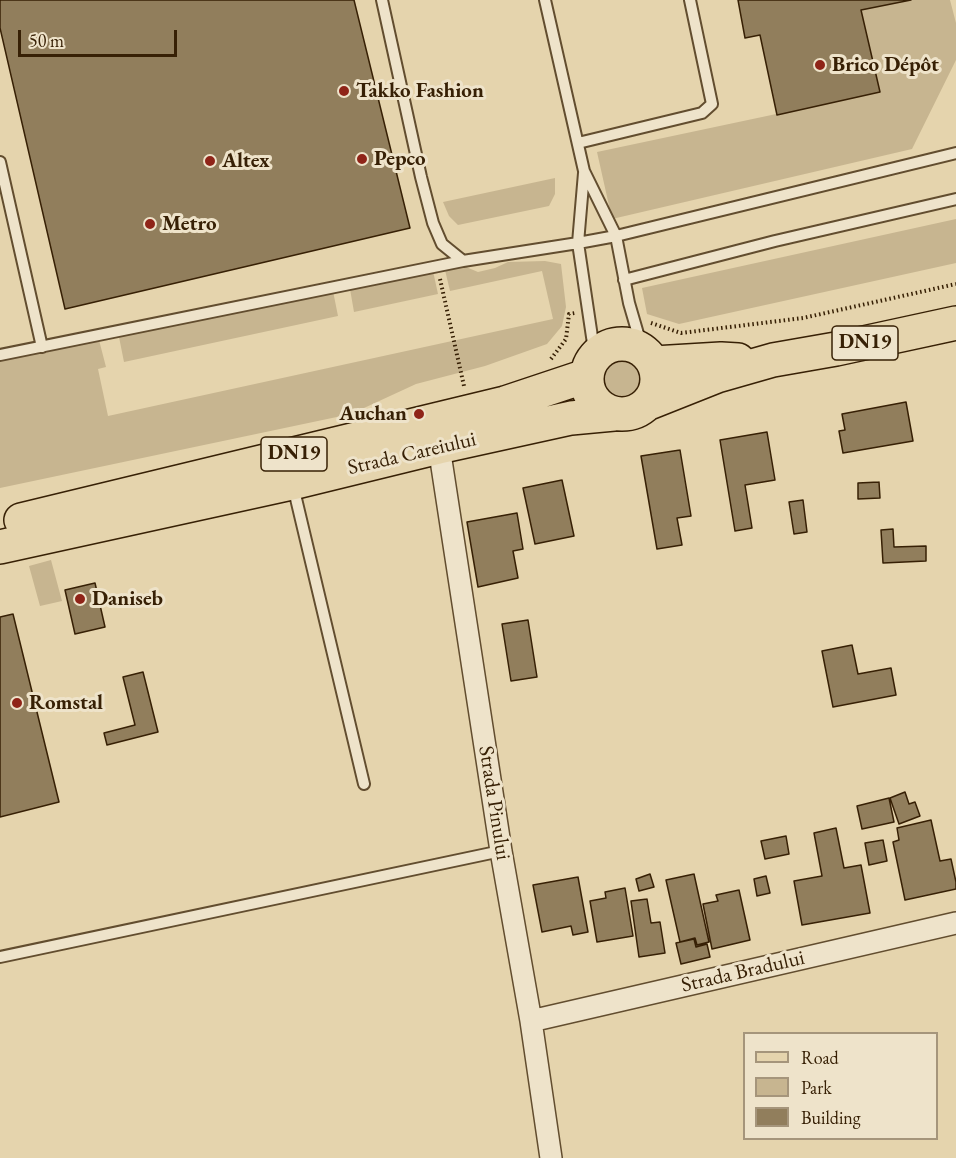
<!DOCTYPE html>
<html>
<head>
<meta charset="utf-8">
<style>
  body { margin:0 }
  #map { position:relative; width:956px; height:1158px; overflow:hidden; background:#e5d4ad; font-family:"EB Garamond",serif }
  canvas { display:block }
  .legend { position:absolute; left:743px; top:1032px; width:195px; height:108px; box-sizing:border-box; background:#eee3ca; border:2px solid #a5957b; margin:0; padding:8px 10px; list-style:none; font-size:18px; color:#372005 }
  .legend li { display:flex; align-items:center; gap:12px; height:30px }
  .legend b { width:30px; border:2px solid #a5957b }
  .scale { position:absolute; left:18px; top:30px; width:159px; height:27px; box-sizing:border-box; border:3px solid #372005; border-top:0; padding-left:8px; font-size:18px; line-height:21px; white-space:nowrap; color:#372005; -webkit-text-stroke:4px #eee3ca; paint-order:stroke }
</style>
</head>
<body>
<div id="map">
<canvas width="956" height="1158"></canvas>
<ul class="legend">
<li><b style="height:8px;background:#e5d4ad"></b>Road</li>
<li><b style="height:16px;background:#c7b590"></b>Park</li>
<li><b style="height:16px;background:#917e5c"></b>Building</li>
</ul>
<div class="scale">50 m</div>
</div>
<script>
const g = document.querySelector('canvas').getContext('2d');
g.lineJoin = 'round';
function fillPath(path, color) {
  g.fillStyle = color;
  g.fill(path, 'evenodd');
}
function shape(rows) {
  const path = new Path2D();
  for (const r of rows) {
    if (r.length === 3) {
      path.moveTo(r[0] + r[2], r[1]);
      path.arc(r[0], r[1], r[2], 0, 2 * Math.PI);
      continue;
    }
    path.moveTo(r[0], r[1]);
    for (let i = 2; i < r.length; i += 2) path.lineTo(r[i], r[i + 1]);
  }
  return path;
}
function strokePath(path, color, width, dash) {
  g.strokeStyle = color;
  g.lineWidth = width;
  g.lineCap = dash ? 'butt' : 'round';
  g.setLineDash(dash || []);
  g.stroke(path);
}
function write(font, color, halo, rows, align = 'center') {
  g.font = font + ' "EB Garamond",serif';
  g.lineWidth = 6;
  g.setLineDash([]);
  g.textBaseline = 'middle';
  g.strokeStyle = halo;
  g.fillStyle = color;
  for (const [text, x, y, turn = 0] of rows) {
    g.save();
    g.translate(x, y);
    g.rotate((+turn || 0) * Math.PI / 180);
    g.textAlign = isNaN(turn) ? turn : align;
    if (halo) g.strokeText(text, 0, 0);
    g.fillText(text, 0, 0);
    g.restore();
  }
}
fillPath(shape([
  [911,0,950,0,956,23,956,60,912,149,612,219,597,152,880,92,861,10],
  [555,178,555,194,549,206,458,225,449,216,443,202],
  [956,219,956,263,679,324,647,314,642,288],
  [545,261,561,264,566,307,562,326,547,344,485,366,416,384,351,414,0,488,0,359,99,340,106,367,98,369,108,416,553,319,542,271,450,291,445,270,466,267,478,272,495,268,508,262],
  [433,271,438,294,354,312,350,289],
  [333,291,338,316,124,362,119,337],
  [623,379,27],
  [51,560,62,601,40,606,29,566]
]), '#c7b590');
const building = shape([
  [0,0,354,0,410,228,65,309,0,28,0,0],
  [738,0,911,0,861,10,880,92,777,115,760,35,745,38,738,0],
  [906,402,913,441,843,453,839,431,845,430,842,414,906,402],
  [767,432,775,480,745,485,752,528,735,531,720,440,767,432],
  [680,450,691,516,677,518,682,545,657,549,641,456,680,450],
  [562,480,574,536,535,544,523,488,562,480],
  [879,482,880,498,858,499,858,483,879,482],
  [803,500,807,532,794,534,789,502,803,500],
  [517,513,523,549,513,551,518,578,478,587,467,522,517,513],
  [893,529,894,547,926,546,926,561,883,563,881,530,893,529],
  [95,583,105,627,75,634,65,590,95,583],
  [13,614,59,802,0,817,0,617,13,614],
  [528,620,537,677,511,681,502,624,528,620],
  [852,645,858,674,891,668,896,695,833,707,822,651,852,645],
  [143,672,158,732,107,745,104,733,135,725,123,677,143,672],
  [905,792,909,804,915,802,920,816,899,824,890,798,905,792],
  [889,798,894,822,862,829,857,806,889,798],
  [931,820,940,861,951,859,956,882,956,889,905,900,893,842,899,840,897,828,931,820],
  [836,828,844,868,861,865,870,913,802,925,794,881,822,876,814,833,836,828],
  [786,836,789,854,765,859,761,841,786,836],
  [883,840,887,861,869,865,865,843,883,840],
  [650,874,654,887,639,891,636,879,650,874],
  [694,874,709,942,697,945,695,938,680,942,666,880,694,874],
  [766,876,770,893,757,896,754,879,766,876],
  [578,877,588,932,573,935,571,926,542,932,533,885,578,877],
  [625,888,633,936,597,942,590,901,606,898,605,892,625,888],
  [739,890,750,940,712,949,703,904,718,901,716,895,739,890],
  [647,899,651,923,660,922,665,953,639,957,631,901,647,899],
  [694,939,696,947,707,944,710,957,681,964,676,943,694,939]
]);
fillPath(building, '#917e5c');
strokePath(building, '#372005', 1.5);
const service = shape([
  [382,0,421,177,433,223,442,244,463,261,578,243,616,236,956,153],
  [545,0,584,171,616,236,629,303,643,351],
  [578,143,702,113,712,104,690,0],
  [0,162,42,347],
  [584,173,578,243,595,357],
  [624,280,775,241,956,199],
  [0,355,463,261],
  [293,486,364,784],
  [0,957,501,851]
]);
const minor = shape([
  [439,447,501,851,531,1021,551,1158],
  [531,1021,956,923]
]);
const primary = shape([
  [622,379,35],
  [654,363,721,359,738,360],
  [649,403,717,376,773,360,836,349,956,323],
  [21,520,505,403,586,376],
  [0,547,292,483,439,447,571,418,614,414]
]);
strokePath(service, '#624d2f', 14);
strokePath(minor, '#624d2f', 24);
strokePath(primary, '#372005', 36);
strokePath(shape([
  [440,279,464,386],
  [651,323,681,333,803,318,956,284],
  [551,359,566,339,569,314,575,313]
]), '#372005', 4, [1.5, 3]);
strokePath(service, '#eee3ca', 10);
strokePath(minor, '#eee3ca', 21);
strokePath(primary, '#e5d4ad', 33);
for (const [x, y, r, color] of [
  [820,65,6,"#8f2418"],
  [344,91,6,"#8f2418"],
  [362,159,6,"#8f2418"],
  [210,161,6,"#8f2418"],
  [150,224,6,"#8f2418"],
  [419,414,6,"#8f2418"],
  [80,599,6,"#8f2418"],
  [17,703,6,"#8f2418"]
]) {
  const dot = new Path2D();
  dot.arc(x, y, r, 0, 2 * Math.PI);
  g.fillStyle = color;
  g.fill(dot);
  strokePath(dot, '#eee3ca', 2);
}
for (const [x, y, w] of [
  [865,343,66],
  [294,454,66]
]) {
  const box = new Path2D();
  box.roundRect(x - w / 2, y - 17, w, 34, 4.5);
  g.fillStyle = '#eee3ca';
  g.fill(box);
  strokePath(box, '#372005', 1.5);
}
write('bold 20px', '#372005', null, [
  ["DN19",865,343],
  ["DN19",294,454]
]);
write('bold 21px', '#372005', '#eee3ca', [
  ["Brico Dépôt",832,65],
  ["Takko Fashion",356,91],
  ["Pepco",374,159],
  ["Altex",222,161],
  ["Metro",162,224],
  ["Auchan",407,414,"right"],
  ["Daniseb",92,599],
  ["Romstal",29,703]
], 'left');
write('21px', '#372005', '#eee3ca', [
  ["Strada Careiului",412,454,-13],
  ["Strada Pinului",494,803,81],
  ["Strada Bradului",743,972,-13]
]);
</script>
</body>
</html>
